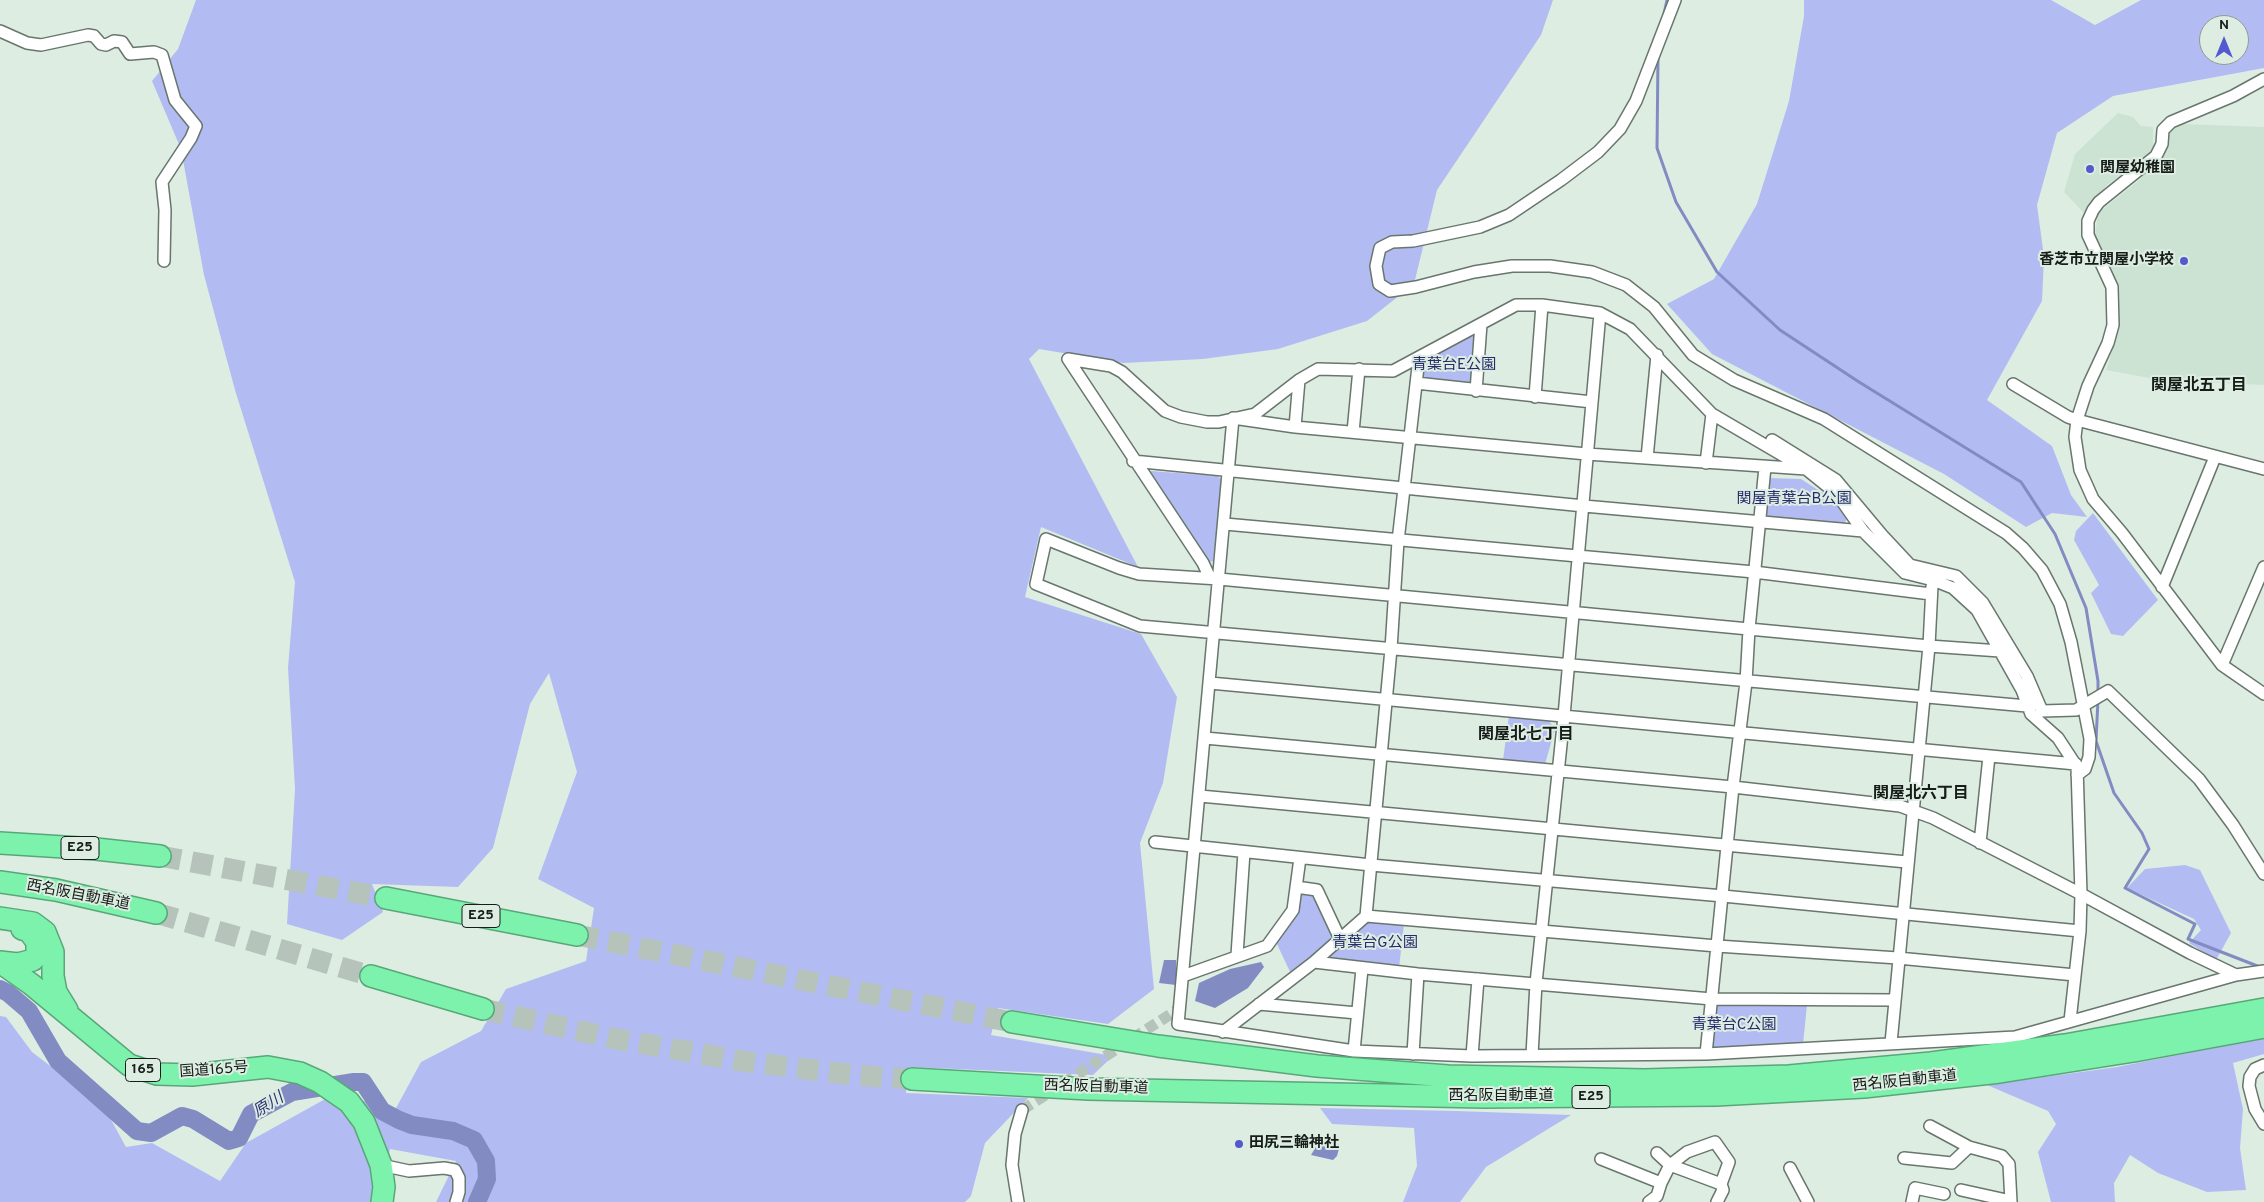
<!DOCTYPE html>
<html>
<head>
<meta charset="utf-8">
<style>
  body { margin:0 }
  #map { position:relative; width:2264px; height:1202px; overflow:hidden; background:#ddede2; font-family:Overpass,sans-serif }
  canvas { display:block }
  .north { position:absolute; left:2199px; top:15px; width:50px; height:50px; box-sizing:border-box; background:#ddede2; border:1px solid #8e9a92; border-radius:50%; rotate:0deg; font-size:14px; font-weight:700; line-height:20px; text-align:center; color:#171d19 }
  .north::after { content:''; display:block; margin:auto; width:18px; height:22px; background:#5459d0; clip-path:polygon(50% 0,100% 100%,50% 72%,0 100%) }
</style>
</head>
<body>
<div id="map">
<canvas width="2264" height="1202"></canvas>
<div class="north">N</div>
</div>
<script>
const g = document.querySelector('canvas').getContext('2d');
g.lineJoin = 'round';
function fillPath(path, color) {
  g.fillStyle = color;
  g.fill(path, 'evenodd');
}
function shape(rows) {
  const path = new Path2D();
  for (const r of rows) {
    path.moveTo(r[0], r[1]);
    for (let i = 2; i < r.length; i += 2) path.lineTo(r[i], r[i + 1]);
  }
  return path;
}
function strokePath(path, color, width, dash) {
  g.strokeStyle = color;
  g.lineWidth = width;
  g.lineCap = dash ? 'butt' : 'round';
  g.setLineDash(dash || []);
  g.stroke(path);
}
function write(font, color, halo, rows, align = 'center') {
  g.font = font + ' Overpass,"Noto Sans JP",sans-serif';
  g.lineWidth = 4;
  g.setLineDash([]);
  g.textBaseline = 'middle';
  g.strokeStyle = halo;
  g.fillStyle = color;
  for (const [text, x, y, turn = 0] of rows) {
    g.save();
    g.translate(x, y);
    g.rotate((+turn || 0) * Math.PI / 180);
    g.textAlign = isNaN(turn) ? turn : align;
    if (halo) g.strokeText(text, 0, 0);
    g.fillText(text, 0, 0);
    g.restore();
  }
}
fillPath(shape([
  [2118,113,2133,117,2141,126,2153,127,2153,151,2107,185,2084,213,2064,192,2075,154],
  [2184,124,2264,127,2264,385,2160,380,2106,370,2118,333,2119,305,2114,279,2094,243,2098,213,2137,182,2164,155,2170,128]
]), '#cce3d4');
fillPath(shape([
  [196,0,1553,0,1541,35,1437,190,1414,284,1367,321,1278,349,1203,359,1123,363,1039,349,1029,359,1138,567,1041,527,1025,597,1141,634,1177,697,1163,783,1140,843,1154,989,1108,1024,998,1008,991,1035,1113,1056,1093,1075,909,1067,906,1093,1028,1098,985,1143,971,1196,965,1202,436,1202,456,1161,390,1149,379,1202,0,1202,0,1016,6,1017,32,1052,104,1107,126,1147,152,1143,220,1181,246,1143,336,1093,395,1110,421,1062,481,1031,506,989,586,961,594,908,538,879,577,772,549,673,530,704,493,848,458,887,372,884,383,912,342,940,287,924,295,789,288,668,295,582,235,390,204,275,181,149,152,81,178,49],
  [1804,0,2051,0,2095,25,2141,0,2264,0,2264,68,2113,96,2057,133,2037,205,2044,257,2042,301,1987,400,2052,446,2071,495,2087,517,2052,513,2026,527,1944,474,1712,354,1667,304,1714,279,1757,204,1789,101,1804,16],
  [2209,25,2239,25,2239,55,2209,55],
  [1475,332,1475,349,1470,383,1465,388,1423,382,1420,376,1424,360],
  [1151,471,1217,476,1221,479,1223,486,1213,561,1206,563,1146,475],
  [1769,478,1801,479,1832,499,1847,519,1842,527,1762,518],
  [2093,513,2158,600,2123,636,2111,634,2091,593,2099,585,2074,540,2076,531],
  [1509,715,1547,718,1555,729,1545,764,1503,760],
  [2185,865,2200,870,2231,933,2216,960,2189,943,2201,930,2194,919,2127,888,2145,869],
  [1298,891,1315,893,1336,939,1292,976,1275,940],
  [1365,920,1404,924,1399,968,1321,960],
  [1716,1005,1807,1005,1803,1044,1710,1049],
  [2264,1038,2264,1054,2233,1063,2243,1109,2240,1148,2246,1190,2207,1192,2158,1173,2130,1155,2114,1183,2115,1202,2051,1202,2038,1152,2056,1124,2048,1111,1987,1085,2117,1067],
  [1320,1108,1456,1111,1571,1115,1486,1167,1460,1202,1403,1202,1417,1166,1414,1128,1332,1124]
]), '#b2bcf2');
fillPath(shape([
  [1164,960,1176,960,1176,985,1159,983],
  [1261,962,1264,967,1248,988,1215,1008,1195,1001,1199,983,1230,969],
  [1322,1137,1340,1145,1337,1156,1333,1160,1311,1155]
]), '#828cc2');
strokePath(shape([
  [1664,14,1667,0],
  [1658,57,1657,148,1676,202,1717,272,1780,330,1859,382,2021,482,2055,534,2086,608,2098,681,2098,694],
  [2098,700,2096,741,2114,793,2142,833,2149,849,2125,888,2195,924,2188,939,2260,967]
]), '#828cc2', 3);
strokePath(shape([
  [0,989,8,993,29,1011,58,1061,137,1131,151,1133,182,1116,193,1119,229,1141,239,1138,251,1114,292,1092,354,1082,363,1082,382,1111,399,1120,412,1125,453,1131,474,1140,486,1161,487,1179,477,1202]
]), '#828cc2', 18);
strokePath(shape([
  [1022,1110,1180,1008]
]), '#b5c3ba', 11, [11, 5.5]);
strokePath(shape([
  [160,856,386,898],
  [156,913,371,976],
  [577,935,1012,1022],
  [483,1009,611,1038,742,1061,854,1075,912,1079]
]), '#b5c3ba', 21, [21, 11]);
const street = shape([
  [1675,0,1636,101,1620,129,1598,152,1561,180,1509,215,1480,227,1413,241,1392,242,1380,248,1376,266,1379,284,1390,291,1416,287,1474,272,1512,266,1550,266,1592,272,1626,285,1654,307,1693,355,1734,380,1824,419,2006,533,2023,548,2042,570,2060,604,2071,642,2090,739,2089,757,2085,769,2077,775],
  [0,31,27,43,41,45,88,35,94,36,101,44,106,45,114,41,122,42,130,54,154,52,162,55,175,100,196,126,191,138,162,182,165,210,164,261],
  [1299,380,1318,369,1393,371,1516,305,1542,305,1600,313,1630,329,1712,414,1806,469,1837,494,1863,531,1905,573,1933,580,1953,588,1977,610,2022,690,2031,714,2058,738,2077,767,2081,894,2080,931,2070,1021],
  [1416,383,1592,402],
  [2013,384,2068,417,2077,420,2088,386,2108,343,2113,325,2112,287,2088,235,2088,221,2093,210,2099,202,2156,156,2162,144,2163,130,2171,122,2233,96,2264,79],
  [1476,391,1481,324],
  [1535,397,1542,305],
  [1353,432,1359,369],
  [1772,440,1836,480,1882,535,1910,565,1956,576,1983,603,2027,676,2042,711,2076,710,2108,691,2199,779,2233,825,2264,874],
  [1647,458,1657,355],
  [1133,461,1584,506,1863,531],
  [1706,463,1712,414],
  [1806,469,1587,454,1295,427,1233,418,1178,1024,1354,1051,1472,1056,1706,1054,2015,1037,2236,975],
  [2264,469,2077,420,2075,437,2080,470,2093,499,2122,533,2222,665,2264,694],
  [1225,524,1754,572,1931,594],
  [1210,578,1203,563,1068,359,1111,366,1122,372,1165,411,1181,417,1207,422,1219,422,1255,414,1299,380,1295,427],
  [2162,587,2215,457],
  [2000,651,1929,646,1219,579,1139,574,1119,568,1046,539,1036,584,1140,626,2027,706],
  [2222,665,2264,567],
  [1210,683,2076,764],
  [1205,738,1733,787,1900,806,1933,818,2081,894,2190,953,2236,975,2264,971],
  [1200,796,1907,862],
  [1155,842,1371,865,1723,896,2080,931],
  [1980,843,1989,756],
  [1296,887,1317,890,1340,939],
  [1366,916,1717,946,1898,958,2075,975],
  [1237,955,1244,852],
  [1314,962,1418,974,1712,999,1894,1000],
  [1183,976,1267,946,1293,910,1300,858],
  [1259,1004,1357,1013],
  [1223,1032,1314,962,1366,916,1391,649,1398,541,1419,358],
  [1891,1043,1929,646,1932,586],
  [1354,1051,1362,969],
  [1413,1054,1418,974],
  [1706,1054,1733,787,1746,682,1749,629,1765,467],
  [1532,1055,1536,983,1564,716,1600,313],
  [1472,1056,1478,979],
  [2264,1065,2255,1069,2250,1077,2249,1086,2255,1109,2264,1124],
  [1930,1126,1969,1147,2002,1156,2009,1164,2011,1202],
  [1657,1153,1670,1165,1687,1152,1715,1142,1729,1162,1721,1184],
  [1904,1158,1952,1163,1969,1147],
  [1601,1159,1661,1183,1670,1165,1721,1184,1723,1190,1717,1202],
  [381,1165,409,1171,444,1168,455,1170,459,1178,459,1192,456,1202],
  [1790,1168,1808,1202],
  [1961,1190,2011,1201],
  [1018,1202,1012,1165,1015,1134,1022,1110],
  [1649,1202,1657,1196,1661,1183],
  [1912,1202,1915,1188,1944,1194]
]);
const highway = shape([
  [0,843,96,849,160,856],
  [0,882,56,890,156,913],
  [386,898,577,935],
  [0,918,33,923,45,932,53,952,53,976,56,992,67,1010],
  [0,962,31,984,129,1065,157,1074,192,1075,268,1067,300,1073,320,1082,349,1102,364,1122,381,1165,384,1187,382,1202],
  [0,962,18,964,33,960,37,954,37,942,29,931,22,929],
  [371,976,483,1009],
  [1012,1022,1158,1046,1317,1066,1448,1076,1644,1080,1789,1076,1931,1063,2065,1045,2264,1009],
  [912,1079,1088,1089,1484,1097,1716,1095,1864,1087,2000,1072,2134,1051,2264,1027]
]);
strokePath(street, '#68766d', 14);
strokePath(highway, '#59a779', 24);
strokePath(street, '#fff', 11);
strokePath(highway, '#7df2ad', 21);
for (const [x, y, r, color] of [
  [2090,169,5,"#5459d0"],
  [2184,261,5,"#5459d0"],
  [1239,1144,5,"#5459d0"]
]) {
  const dot = new Path2D();
  dot.arc(x, y, r, 0, 2 * Math.PI);
  g.fillStyle = color;
  g.fill(dot);
  strokePath(dot, '#ddede2', 2);
}
for (const [x, y, w] of [
  [80,848,38],
  [481,916,38],
  [143,1070,35],
  [1591,1097,38]
]) {
  const box = new Path2D();
  box.roundRect(x - w / 2, y - 11.5, w, 23, 4);
  g.fillStyle = '#ddede2';
  g.fill(box);
  strokePath(box, '#171d19', 1);
}
write('bold 14px', '#171d19', null, [
  ["E25",80,848],
  ["E25",481,916],
  ["165",143,1070],
  ["E25",1591,1097]
]);
write('bold 15px', '#171d19', '#ddede2', [
  ["関屋幼稚園",2100,169],
  ["香芝市立関屋小学校",2174,261,"right"],
  ["田尻三輪神社",1249,1144]
], 'left');
write('15px', '#272a6c', '#ddede2', [
  ["青葉台E公園",1454,366],
  ["関屋青葉台B公園",1794,500],
  ["青葉台G公園",1375,944],
  ["青葉台C公園",1734,1026]
]);
write('15px', '#171d19', '#ddede2', [
  ["西名阪自動車道",78,896,11],
  ["国道165号",214,1071,-4],
  ["西名阪自動車道",1905,1082,-6],
  ["西名阪自動車道",1096,1088,2],
  ["西名阪自動車道",1501,1097]
]);
write('bold 16px', '#171d19', '#ddede2', [
  ["関屋北五丁目",2199,387],
  ["関屋北七丁目",1526,736],
  ["関屋北六丁目",1921,795]
]);
write('italic 16px', '#2d3173', '#ddede2', [
  ["原川",269,1106,-32]
]);
</script>
</body>
</html>
